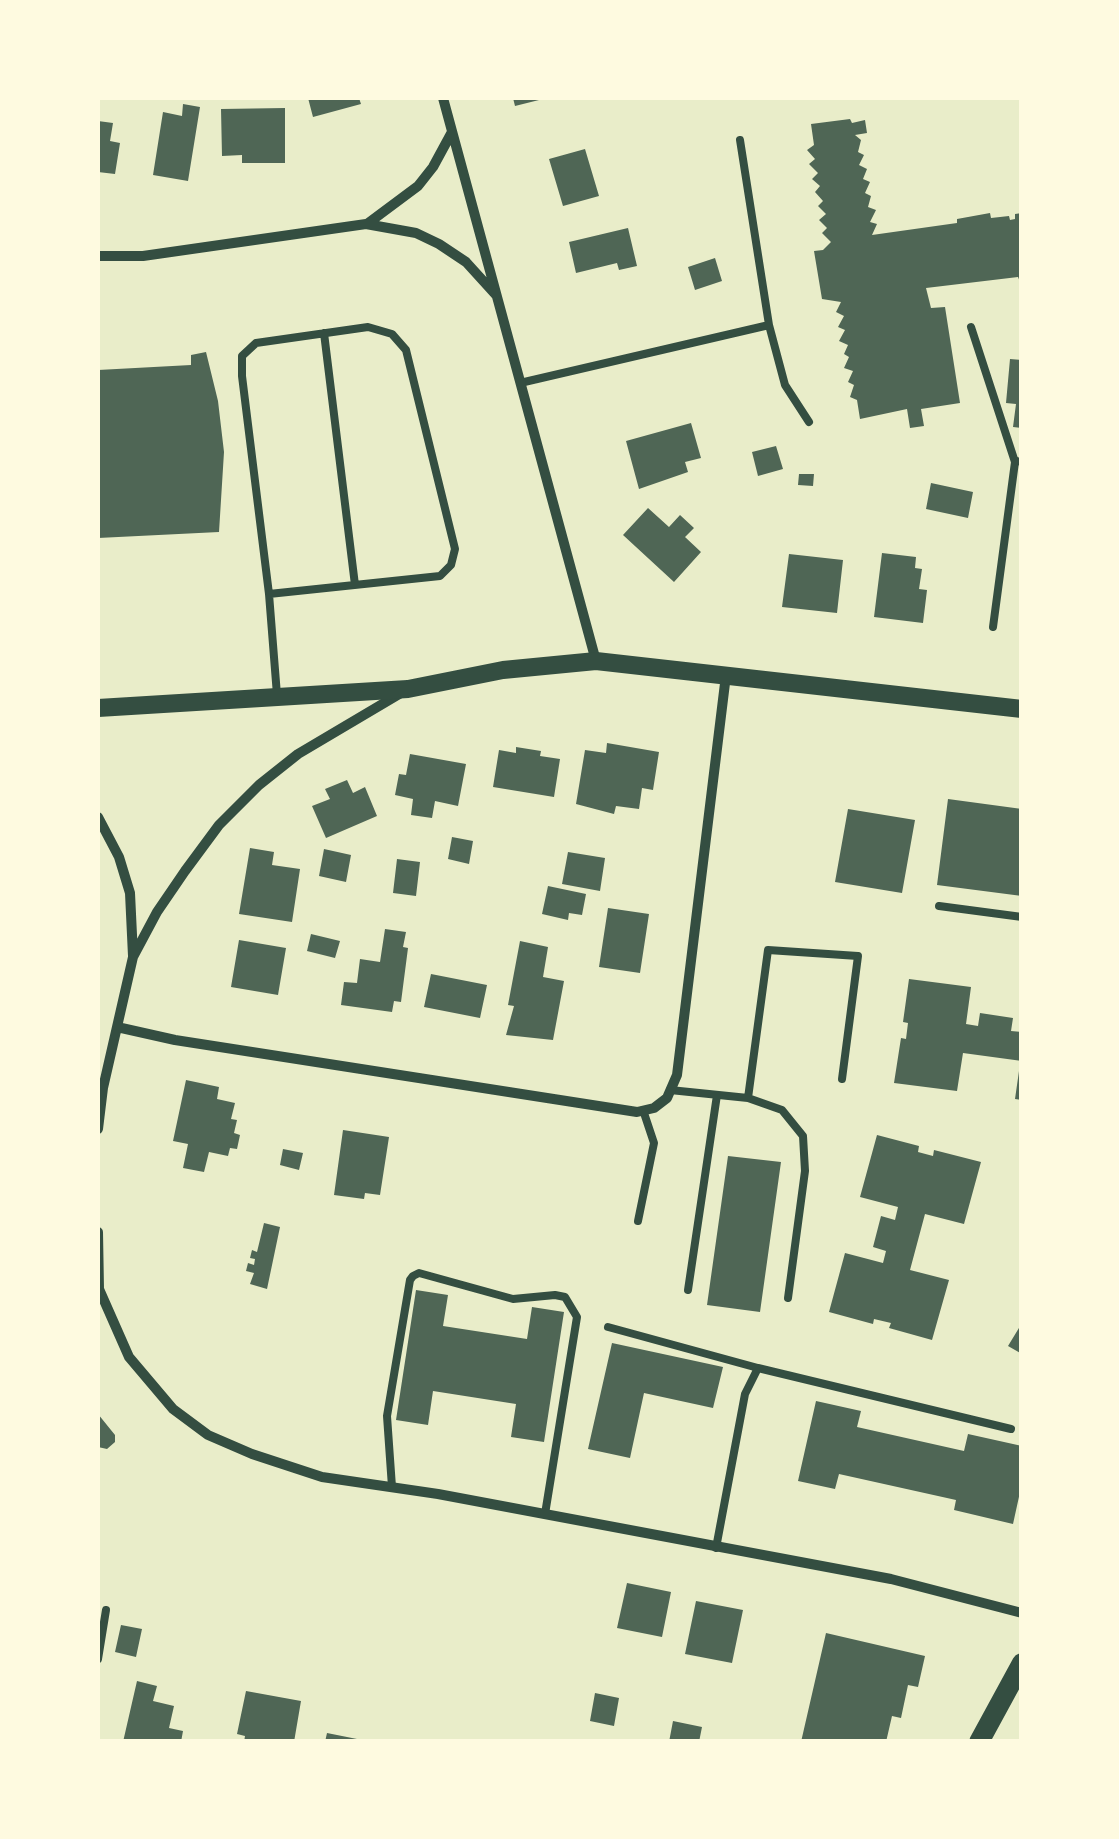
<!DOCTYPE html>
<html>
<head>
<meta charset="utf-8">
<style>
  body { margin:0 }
  #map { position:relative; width:1119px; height:1839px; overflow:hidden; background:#e9edc9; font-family:"Work Sans",sans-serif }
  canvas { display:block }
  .frame { position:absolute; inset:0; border:100px solid #fefae0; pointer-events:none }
</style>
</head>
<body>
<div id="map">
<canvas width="1119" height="1839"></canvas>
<div class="frame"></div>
</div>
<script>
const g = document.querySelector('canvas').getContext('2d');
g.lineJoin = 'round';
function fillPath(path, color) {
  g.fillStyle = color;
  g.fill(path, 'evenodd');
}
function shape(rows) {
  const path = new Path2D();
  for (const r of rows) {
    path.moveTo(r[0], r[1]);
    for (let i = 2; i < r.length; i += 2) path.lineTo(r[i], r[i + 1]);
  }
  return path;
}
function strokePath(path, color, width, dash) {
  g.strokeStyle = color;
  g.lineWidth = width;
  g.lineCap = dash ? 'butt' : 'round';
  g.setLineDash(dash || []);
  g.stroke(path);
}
fillPath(shape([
  [308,98,359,98,361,104,313,117],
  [513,98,543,98,543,99,515,106],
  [183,104,200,107,188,181,153,175,163,112,182,116],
  [285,108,285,163,242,163,242,155,222,156,221,109],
  [850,119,852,123,865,120,867,133,855,135,861,140,858,152,864,155,859,165,867,169,863,179,870,182,865,193,871,196,868,207,876,210,870,222,877,224,872,235,957,223,957,219,990,213,991,218,1009,216,1010,220,1015,219,1015,214,1022,213,1022,287,1018,277,926,288,931,308,945,307,960,403,921,409,924,426,910,428,907,409,860,419,857,400,850,397,854,385,848,382,853,371,844,368,849,357,844,354,848,345,839,341,845,330,838,327,844,316,836,312,841,302,822,299,814,251,823,250,831,242,822,233,827,228,819,220,826,214,818,206,823,201,815,192,820,186,812,179,818,173,809,164,815,159,807,150,814,145,811,124],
  [98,121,113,123,110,141,120,143,115,174,98,172],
  [585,149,599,196,563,206,549,159],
  [628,228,637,266,619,270,617,263,576,273,569,242],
  [715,258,722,281,695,290,688,267],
  [206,352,218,401,224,452,219,532,98,538,98,370,191,365,191,355],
  [1010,359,1022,360,1022,428,1013,427,1016,404,1006,403],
  [691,423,701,458,685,462,688,472,639,489,626,441],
  [776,446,783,469,758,476,752,452],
  [799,474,814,474,813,486,798,485],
  [931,483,973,492,968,518,926,509],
  [648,508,669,527,680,515,694,528,685,537,701,552,674,582,623,535],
  [882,553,916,557,915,568,922,569,919,589,927,590,923,623,874,617],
  [789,554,843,560,837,613,782,607],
  [607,743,659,752,653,790,642,788,639,809,616,806,614,814,576,804,585,750,606,753],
  [516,747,541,751,540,756,560,759,554,797,493,787,499,750,516,753],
  [410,754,466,764,458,806,435,801,432,818,411,815,413,799,395,795,399,774,406,775],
  [347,780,353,793,365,787,377,816,326,838,312,806,330,799,325,789],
  [948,799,1022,809,1022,896,937,885],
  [848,809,915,820,902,893,835,882],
  [452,837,473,841,469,864,448,859],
  [250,848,274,852,272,865,300,869,292,922,239,914],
  [324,849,351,855,346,882,319,876],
  [568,852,605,858,600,891,562,884],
  [397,859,420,862,416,896,393,893],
  [548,886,586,894,582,915,569,913,568,920,542,914],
  [608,908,649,914,640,973,599,967],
  [385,929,406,932,403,947,408,948,401,1002,394,1001,392,1012,341,1005,344,982,357,983,360,959,380,962],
  [311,934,340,941,335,958,307,951],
  [239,940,286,948,278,995,231,987],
  [520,941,548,947,543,977,564,981,553,1040,506,1035,514,1006,508,1005],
  [431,974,487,985,480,1018,424,1007],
  [909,979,971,987,966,1024,978,1026,980,1013,1013,1018,1011,1031,1022,1032,1022,1061,963,1053,957,1091,894,1083,901,1038,906,1039,908,1023,903,1022],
  [1019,1071,1022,1071,1022,1100,1015,1099],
  [186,1080,219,1087,217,1099,235,1103,231,1119,237,1120,234,1133,240,1135,237,1149,230,1148,228,1156,209,1152,204,1172,183,1168,188,1144,173,1141],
  [343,1130,389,1137,380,1195,365,1193,364,1199,334,1195],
  [877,1135,919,1146,918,1152,933,1156,934,1150,981,1162,964,1224,925,1214,910,1270,949,1280,932,1340,889,1328,891,1323,874,1319,873,1324,829,1312,845,1253,883,1263,886,1251,873,1247,881,1216,895,1220,898,1207,860,1197],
  [283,1149,303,1153,299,1170,280,1165],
  [728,1156,781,1162,760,1312,707,1305],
  [264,1223,280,1227,267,1289,250,1284,254,1273,246,1271,248,1263,254,1265,255,1259,250,1258,252,1250,257,1252],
  [416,1290,448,1295,443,1326,527,1339,532,1307,564,1312,544,1442,511,1437,516,1404,433,1391,428,1425,396,1420],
  [1022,1323,1022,1354,1008,1346],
  [612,1343,723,1367,713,1408,644,1393,630,1458,588,1449],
  [816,1401,861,1411,857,1427,964,1451,968,1434,1022,1446,1022,1483,1013,1524,954,1510,956,1500,839,1474,835,1489,798,1481],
  [98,1414,115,1435,115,1442,107,1449,98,1447],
  [627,1583,671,1592,662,1637,617,1628],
  [696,1601,743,1610,732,1663,685,1654],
  [121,1625,142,1629,136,1657,115,1652],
  [826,1633,925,1656,918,1687,908,1685,901,1718,892,1716,886,1742,801,1742],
  [137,1681,157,1686,153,1701,174,1706,169,1728,183,1731,181,1742,123,1742],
  [246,1691,301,1701,294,1742,244,1742,245,1736,237,1734],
  [595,1693,619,1698,614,1726,590,1721],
  [673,1721,702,1727,699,1742,669,1742],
  [327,1733,362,1740,362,1742,325,1742]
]), '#4f6655');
strokePath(shape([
  [769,325,785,385,809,422],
  [971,327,1015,462],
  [324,333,355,585],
  [520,383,769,325,740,140],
  [269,594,440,576,451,565,455,549,406,350,392,334,368,327,256,343,242,356,242,376,269,594,277,695],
  [993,627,1015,462,1022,461],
  [939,906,1022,917],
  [670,1090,748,1098,768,950,858,956,842,1079],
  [748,1098,782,1110,803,1136,805,1171,788,1298],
  [638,1221,654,1143,643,1110],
  [688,1290,717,1095],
  [608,1327,758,1368],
  [392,1487,387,1416,410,1280,413,1276,419,1273,513,1299,555,1295,565,1297,577,1317,545,1514],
  [716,1548,745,1394,758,1368,1011,1429],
  [98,1659,106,1610]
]), '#344e41', 8);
strokePath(shape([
  [443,98,596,661],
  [367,224,418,186,433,167,452,132],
  [98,256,143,256,366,224,416,233,439,244,466,262,496,295],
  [98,817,119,857,130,893,133,956],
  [117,1027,175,1040,637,1112,654,1108,667,1098,677,1075,726,675],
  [98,1129,103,1088,133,957,157,912,185,871,219,825,259,785,298,754,401,693],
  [98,1232,99,1289,129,1357,173,1409,208,1435,252,1454,322,1477,438,1494,891,1579,1022,1613]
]), '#344e41', 10);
strokePath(shape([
  [98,708,408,689,503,670,596,661,1022,709]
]), '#344e41', 18);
strokePath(shape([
  [979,1742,1022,1663]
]), '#344e41', 20);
</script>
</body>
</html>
